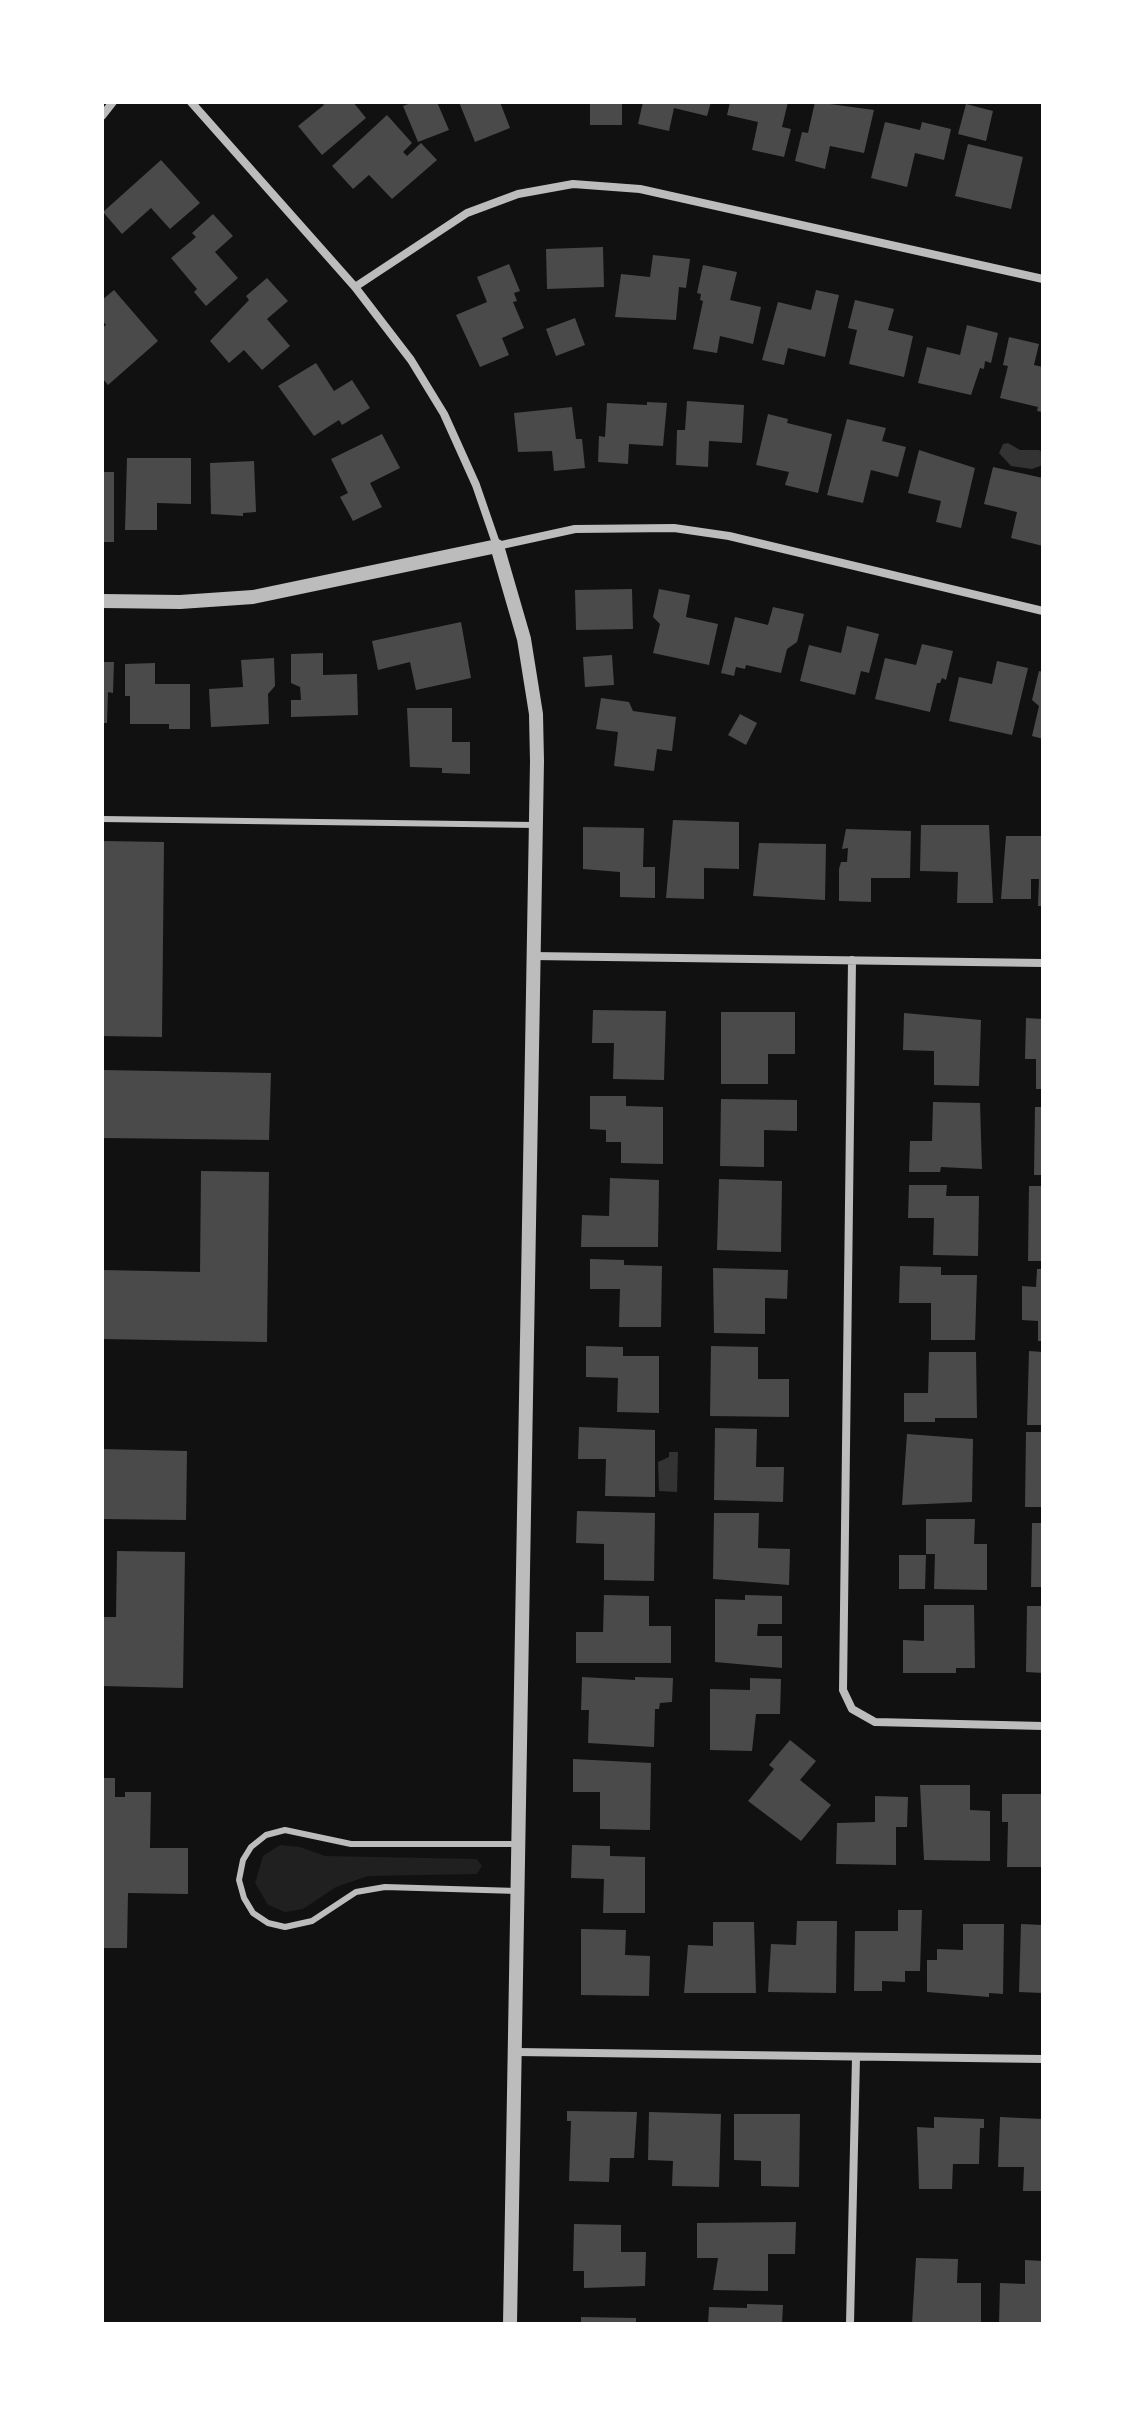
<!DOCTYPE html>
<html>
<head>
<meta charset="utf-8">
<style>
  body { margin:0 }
  #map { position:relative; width:1145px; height:2426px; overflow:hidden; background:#111; font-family:"DejaVu Sans",sans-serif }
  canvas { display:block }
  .frame { position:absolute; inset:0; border:104px solid #fff; pointer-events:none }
</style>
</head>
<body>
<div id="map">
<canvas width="1145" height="2426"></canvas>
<div class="frame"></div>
</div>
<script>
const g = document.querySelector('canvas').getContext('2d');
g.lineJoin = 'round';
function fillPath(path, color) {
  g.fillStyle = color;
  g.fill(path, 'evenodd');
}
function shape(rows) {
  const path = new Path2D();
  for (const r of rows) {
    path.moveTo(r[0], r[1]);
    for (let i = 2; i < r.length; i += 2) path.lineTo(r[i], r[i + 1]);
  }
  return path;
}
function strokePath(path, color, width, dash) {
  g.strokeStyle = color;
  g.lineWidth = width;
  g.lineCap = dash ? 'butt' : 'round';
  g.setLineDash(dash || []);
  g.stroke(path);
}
fillPath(shape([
  [280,1845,300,1847,325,1856,477,1859,482,1866,477,1874,368,1876,336,1887,303,1909,285,1912,268,1905,255,1883,263,1856]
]), '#202020');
fillPath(shape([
  [1008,443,1020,450,1039,450,1043,453,1043,465,1032,469,1011,466,999,453,1003,444],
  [669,1452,678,1452,677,1492,659,1491,658,1462,669,1457]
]), '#333');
fillPath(shape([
  [322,102,353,102,366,118,322,155,298,126,324,105],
  [414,102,437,102,449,130,418,142,403,106],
  [459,102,500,102,510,128,475,142],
  [590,102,622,102,622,125,590,125],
  [643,102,711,102,707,116,674,108,669,131,638,124],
  [730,102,788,102,782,127,791,129,784,157,752,150,758,122,727,115],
  [815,102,874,110,864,153,830,146,825,169,795,161,802,132,808,133],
  [966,104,993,111,986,141,958,134],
  [387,115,412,143,403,152,407,156,421,143,437,160,392,199,369,175,353,189,332,166],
  [885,122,920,130,922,122,951,129,944,160,915,153,907,187,871,178],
  [968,144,1023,157,1011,209,955,196],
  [161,160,200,203,170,229,151,208,122,234,103,212],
  [213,214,233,236,215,252,238,278,206,306,194,292,197,289,171,258,196,237,192,233],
  [603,247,604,287,547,289,546,249],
  [653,255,690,259,686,288,679,287,676,320,615,317,621,274,650,277],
  [509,264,520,291,514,293,517,301,513,302,524,328,502,338,509,355,480,367,456,315,487,302,477,277],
  [703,265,737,272,730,300,761,307,753,344,720,336,717,353,693,349,703,301,700,300,701,294,697,293],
  [267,278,288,301,267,319,290,346,262,370,244,350,229,363,210,341,249,300,246,296],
  [114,290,158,341,108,385,102,378,102,328,106,325,102,320,102,300],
  [816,290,839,295,825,357,788,348,784,365,762,360,778,302,811,310],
  [855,300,894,309,888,330,913,336,904,377,849,364,857,330,848,328],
  [575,318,585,345,556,356,546,329],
  [967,325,998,333,991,363,985,361,984,369,980,368,971,395,918,383,927,347,960,355],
  [1009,337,1039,344,1034,365,1043,367,1043,412,1037,411,1038,407,1000,398,1008,366,1003,365],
  [316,363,334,391,352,380,370,408,342,425,339,420,314,436,278,386],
  [687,401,744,405,742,443,709,441,708,467,676,465,677,430,685,430],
  [647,402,667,403,663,446,629,444,628,464,598,462,599,436,605,437,607,403,647,405],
  [572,407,576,439,582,439,585,468,554,471,552,451,518,452,514,413],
  [768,414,788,419,787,423,832,434,818,493,785,485,789,472,756,465],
  [847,419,886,428,882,441,906,447,898,477,871,470,863,503,827,495],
  [382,434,400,468,370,483,382,507,353,521,340,497,348,493,331,459],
  [919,450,975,468,961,528,936,522,941,501,908,493],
  [127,458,191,458,191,504,157,503,157,530,125,530],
  [254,461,256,512,243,513,243,516,211,514,210,463],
  [993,467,1043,478,1043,546,1011,538,1017,512,984,504],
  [102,472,114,472,114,542,102,542],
  [632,589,633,629,576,630,575,590],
  [659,589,690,595,686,617,718,624,709,665,653,653,660,624,653,617],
  [773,607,804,614,797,642,787,649,781,673,746,665,745,669,736,667,734,676,721,673,735,617,768,625],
  [461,622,471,678,416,690,410,662,378,670,372,641],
  [847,626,879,634,869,673,861,671,855,695,800,681,809,645,841,653],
  [922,644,953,651,946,680,942,678,940,683,937,683,930,712,875,699,885,658,916,665],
  [323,653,323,675,357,674,358,715,291,717,291,700,301,700,300,687,291,683,291,654],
  [612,655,614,685,585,687,583,657],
  [274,658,275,686,268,694,269,724,211,727,209,689,243,687,241,660],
  [997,661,1028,668,1012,735,949,721,959,677,992,684],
  [102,662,114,662,113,693,108,692,107,723,102,723],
  [155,663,155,684,190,684,190,729,169,729,169,724,130,724,130,696,125,696,125,664],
  [1039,671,1043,672,1043,739,1032,736,1039,706,1032,700],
  [601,698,629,702,633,711,676,717,672,751,657,749,654,771,614,766,618,732,596,729],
  [407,708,452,708,452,742,470,742,470,774,442,773,442,768,410,767],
  [740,714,757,723,746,745,728,735],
  [673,820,739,822,739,869,704,868,704,899,666,898],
  [921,825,989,825,993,903,957,903,958,872,920,871],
  [583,827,644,828,643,867,655,867,655,898,620,897,620,872,583,869],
  [846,829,911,831,910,878,871,878,871,902,839,901,839,869,841,862,847,862,848,848,842,849],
  [1006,836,1043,836,1043,906,1038,906,1039,879,1031,879,1031,899,1001,899],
  [102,841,164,842,162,1037,102,1036],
  [759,843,826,844,825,900,753,896],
  [593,1010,666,1011,664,1080,613,1079,614,1043,592,1043],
  [721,1012,795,1012,795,1054,768,1054,768,1084,721,1084],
  [904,1013,981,1020,979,1086,934,1085,934,1051,903,1050],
  [1026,1018,1043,1019,1043,1089,1036,1089,1036,1059,1025,1059],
  [102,1070,271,1073,269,1140,102,1138],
  [590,1096,626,1096,626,1106,663,1107,663,1164,621,1163,621,1142,606,1142,606,1130,590,1129],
  [721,1099,797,1100,797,1131,764,1130,764,1167,720,1166],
  [933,1102,980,1103,982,1169,941,1167,940,1172,909,1172,910,1141,932,1141],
  [1035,1107,1043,1107,1043,1175,1034,1175],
  [201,1171,269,1172,267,1342,102,1339,102,1270,200,1272],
  [610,1178,659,1180,658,1247,581,1247,582,1215,609,1216],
  [719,1179,782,1181,781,1252,717,1250],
  [909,1185,947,1185,946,1196,979,1196,978,1256,933,1255,934,1218,908,1218],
  [1029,1186,1043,1186,1043,1261,1028,1261],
  [590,1259,624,1260,624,1265,662,1266,661,1327,619,1327,620,1289,590,1289],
  [900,1266,941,1267,941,1275,977,1275,975,1340,931,1340,931,1303,899,1303],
  [713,1268,788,1270,787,1299,765,1298,765,1334,714,1333],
  [1037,1269,1043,1269,1043,1341,1038,1341,1038,1321,1022,1320,1022,1286,1036,1287],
  [586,1346,623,1347,623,1356,659,1356,659,1413,617,1412,618,1378,586,1377],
  [711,1346,758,1347,758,1379,789,1379,789,1417,710,1416],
  [1029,1351,1043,1352,1043,1425,1027,1425],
  [929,1352,976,1352,977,1418,935,1418,935,1422,904,1422,904,1393,928,1393],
  [579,1427,655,1430,655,1497,605,1496,606,1459,578,1459],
  [715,1428,757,1429,756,1467,784,1467,783,1502,714,1500],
  [1026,1432,1043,1432,1043,1507,1025,1507],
  [907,1434,973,1439,972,1502,902,1505],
  [102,1449,187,1451,186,1520,102,1519],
  [577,1511,655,1513,654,1581,604,1580,604,1544,576,1543],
  [714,1513,759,1513,758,1548,790,1549,789,1585,713,1579],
  [926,1519,975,1519,974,1544,987,1544,987,1590,934,1589,935,1554,926,1554],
  [1032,1523,1043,1523,1043,1587,1031,1587],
  [117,1551,185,1552,183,1688,102,1686,102,1617,116,1617],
  [899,1555,926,1555,925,1589,899,1589],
  [604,1595,649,1596,649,1626,671,1626,671,1663,576,1663,576,1632,603,1632],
  [745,1595,782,1596,782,1624,758,1624,757,1636,782,1636,782,1668,715,1662,715,1599,745,1600],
  [924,1605,974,1605,975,1668,956,1668,956,1673,903,1673,903,1640,924,1641],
  [1027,1606,1043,1606,1043,1673,1026,1672],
  [582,1677,635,1680,635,1677,673,1678,672,1702,660,1703,659,1709,655,1709,654,1747,588,1743,589,1710,581,1710],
  [750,1678,781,1679,780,1714,756,1714,752,1751,710,1750,710,1689,750,1690],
  [790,1740,816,1761,800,1780,831,1805,801,1841,748,1801,774,1769,769,1765],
  [573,1759,651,1763,650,1830,600,1829,600,1792,573,1792],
  [102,1778,115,1778,115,1797,125,1797,125,1792,151,1792,150,1848,188,1848,188,1894,128,1893,127,1948,102,1948],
  [920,1785,970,1785,970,1810,990,1811,990,1861,924,1860],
  [1002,1794,1043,1794,1043,1867,1007,1867,1008,1822,1002,1822],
  [875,1796,908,1797,907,1827,896,1827,896,1865,836,1864,837,1823,875,1822],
  [572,1845,610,1846,610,1856,645,1857,645,1913,603,1913,604,1879,571,1878],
  [898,1910,922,1910,920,1971,905,1971,905,1982,882,1981,882,1991,854,1991,855,1931,898,1931],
  [797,1921,837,1921,836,1993,768,1992,771,1944,796,1945],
  [713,1922,754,1922,756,1993,684,1993,688,1945,713,1946],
  [963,1924,1004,1924,1003,1994,989,1993,989,1997,927,1992,927,1960,937,1960,937,1949,963,1950],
  [1021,1924,1043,1925,1043,1993,1019,1992],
  [581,1929,626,1930,625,1955,650,1956,649,1996,581,1995],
  [567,2111,637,2112,634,2158,610,2158,609,2182,569,2181,571,2121,567,2121],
  [649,2112,721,2114,719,2187,672,2186,673,2161,648,2160],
  [734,2114,800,2114,799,2187,761,2186,761,2161,734,2160],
  [934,2117,984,2119,984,2128,980,2128,979,2164,953,2164,952,2189,919,2189,917,2127,934,2128],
  [1000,2117,1043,2119,1043,2191,1023,2191,1024,2167,998,2167],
  [796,2222,795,2254,768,2254,768,2291,713,2290,718,2258,697,2258,697,2223],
  [574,2224,621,2225,621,2252,646,2252,645,2286,584,2288,584,2271,573,2271],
  [916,2258,958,2259,957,2283,981,2283,981,2324,912,2324],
  [1025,2260,1043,2261,1043,2324,999,2324,1000,2283,1025,2284],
  [747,2304,783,2305,782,2324,708,2324,709,2307,747,2308],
  [581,2317,636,2318,636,2324,581,2324]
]), '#4a4a4a');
strokePath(shape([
  [102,819,535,825],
  [517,1891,385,1887,356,1892,312,1921,285,1927,268,1923,253,1913,244,1898,239,1880,243,1860,251,1847,266,1835,285,1830,351,1844,518,1844]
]), '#bcbcbc', 6);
strokePath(shape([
  [191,102,355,287,411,360,444,414,476,485,497,546,575,529,674,528,729,536,1043,611],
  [102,116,113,102],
  [355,287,467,213,518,194,573,184,640,189,1043,279],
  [533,956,1043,963],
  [852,960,843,1690,852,1709,875,1722,1043,1726],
  [516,2052,1043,2059],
  [850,2324,856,2057]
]), '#bcbcbc', 8);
strokePath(shape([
  [102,601,180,602,253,597,497,546,524,639,536,714,537,761,510,2324]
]), '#bcbcbc', 14);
</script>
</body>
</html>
